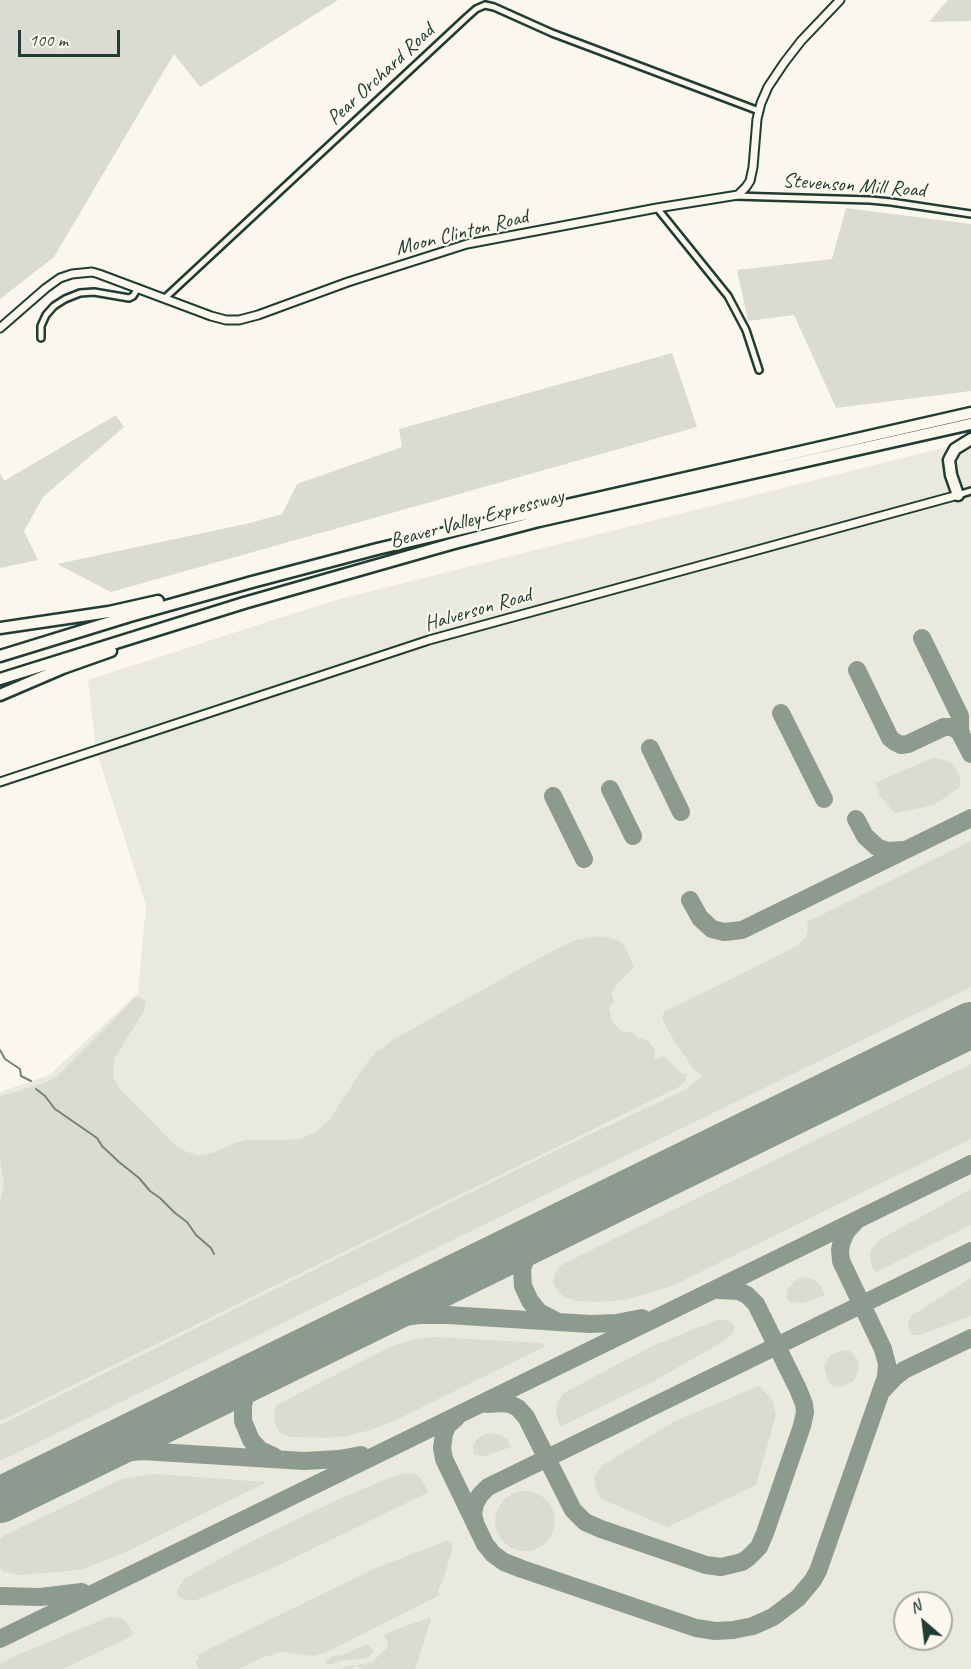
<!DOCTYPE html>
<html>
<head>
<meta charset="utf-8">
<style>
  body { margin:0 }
  #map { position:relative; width:971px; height:1669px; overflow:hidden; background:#fbf7ec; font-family:Caveat,sans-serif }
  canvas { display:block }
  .north { position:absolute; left:893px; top:1591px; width:60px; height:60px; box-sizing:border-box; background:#fbf7ec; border:2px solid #a3ada2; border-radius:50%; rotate:332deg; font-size:16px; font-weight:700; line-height:24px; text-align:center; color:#1f3d34 }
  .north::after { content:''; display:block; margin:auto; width:21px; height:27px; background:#1f3d34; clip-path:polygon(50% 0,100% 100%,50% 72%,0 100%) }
  .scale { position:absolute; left:18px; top:30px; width:102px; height:27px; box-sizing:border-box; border:3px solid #1f3d34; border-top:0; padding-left:8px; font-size:18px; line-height:21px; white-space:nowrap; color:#1f3d34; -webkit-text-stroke:4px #fbf7ec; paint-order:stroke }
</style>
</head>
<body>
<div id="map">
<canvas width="971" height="1669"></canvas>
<div class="north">N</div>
<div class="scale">100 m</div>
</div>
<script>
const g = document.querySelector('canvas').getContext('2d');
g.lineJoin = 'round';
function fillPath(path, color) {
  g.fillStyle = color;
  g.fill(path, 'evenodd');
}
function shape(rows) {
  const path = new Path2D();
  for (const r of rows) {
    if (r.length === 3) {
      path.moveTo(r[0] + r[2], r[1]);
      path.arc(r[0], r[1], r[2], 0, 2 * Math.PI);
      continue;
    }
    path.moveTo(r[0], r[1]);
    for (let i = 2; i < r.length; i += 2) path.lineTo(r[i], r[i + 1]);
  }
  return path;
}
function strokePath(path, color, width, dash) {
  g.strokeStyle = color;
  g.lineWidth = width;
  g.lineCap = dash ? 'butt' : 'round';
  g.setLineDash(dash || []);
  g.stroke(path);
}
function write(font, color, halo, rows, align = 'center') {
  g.font = font + ' Caveat,sans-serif';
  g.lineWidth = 4.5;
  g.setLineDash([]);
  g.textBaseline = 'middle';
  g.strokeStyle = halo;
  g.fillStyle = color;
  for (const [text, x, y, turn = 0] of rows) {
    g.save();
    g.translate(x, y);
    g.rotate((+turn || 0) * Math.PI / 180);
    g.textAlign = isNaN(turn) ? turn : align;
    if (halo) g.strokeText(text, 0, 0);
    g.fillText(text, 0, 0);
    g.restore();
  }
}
fillPath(shape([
  [971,441,971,1669,0,1669,0,1092,49,1075,138,993,146,905,96,750,88,680,332,601],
  [905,1603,941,1603,941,1639,905,1639]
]), '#eae9de');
fillPath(shape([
  [0,0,338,0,200,87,174,54,54,257,0,299],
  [948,0,971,0,971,21,929,22],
  [846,208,971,224,971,391,836,408,794,315,748,321,737,270,832,259],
  [672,353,697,427,111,592,57,564,250,523,282,514,297,484,402,447,399,429],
  [116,415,124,427,43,497,24,531,38,560,0,568,0,473,4,481],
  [934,758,944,760,954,765,960,776,960,787,934,805,895,813,879,795,878,794,880,792,875,783,925,761],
  [971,841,971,987,0,1461,0,1425,567,1145,685,1090,703,1076,694,1070,668,1031,662,1018,664,1012,797,946,806,937,808,928,807,922],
  [599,936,612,938,619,941,625,947,634,967,619,982,612,991,612,995,614,1001,609,1008,612,1021,622,1032,632,1032,638,1039,643,1037,644,1041,648,1040,654,1049,655,1060,664,1056,681,1073,687,1074,685,1081,679,1087,0,1421,0,1204,4,1184,0,1160,0,1096,45,1083,57,1076,136,997,140,997,146,1001,143,1013,115,1057,113,1070,113,1077,121,1090,174,1144,187,1152,200,1155,215,1152,235,1143,246,1140,284,1140,300,1139,316,1132,329,1120,366,1064,375,1053,394,1039,554,950,576,940],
  [971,1064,971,1139,672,1286,625,1300,599,1302,576,1301,563,1296,557,1290,553,1283,555,1274,560,1266,569,1261],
  [971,1189,971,1225,876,1272,872,1267,870,1257,871,1250,879,1240],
  [806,1277,814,1280,820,1285,825,1295,805,1302,798,1303,790,1302,786,1298,788,1288,798,1279],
  [971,1278,971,1316,920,1335,914,1335,911,1334,908,1324,911,1316],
  [717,1320,726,1320,732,1323,735,1328,731,1335,724,1341,652,1382,560,1427,556,1412,557,1403,564,1393,652,1346],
  [437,1337,541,1343,546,1346,398,1419,371,1430,347,1436,327,1438,291,1437,280,1433,275,1424,274,1414,276,1406,286,1400,392,1346,416,1339],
  [843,1350,849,1350,854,1355,858,1360,859,1369,854,1381,841,1387,833,1386,828,1380,824,1366,830,1355],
  [759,1386,772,1399,776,1415,756,1485,668,1527,601,1499,596,1488,594,1478,596,1473,603,1465,675,1421],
  [491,1433,500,1435,507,1439,511,1447,486,1456,475,1455,473,1452,473,1445,477,1439,484,1434],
  [410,1473,415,1474,421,1479,427,1489,427,1493,273,1568,194,1601,182,1599,177,1595,177,1589,184,1579,252,1541,343,1497,397,1475],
  [155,1474,267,1482,130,1550,84,1569,58,1572,18,1575,4,1572,0,1568,0,1539,5,1535,122,1479],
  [525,1521,30],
  [448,1540,452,1543,453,1546,443,1581,438,1589,440,1595,327,1652,312,1656,283,1652,261,1658,239,1669,199,1669,195,1661,199,1659,197,1655,376,1568],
  [109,1617,121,1618,126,1622,133,1633,132,1636,63,1669,0,1669,0,1664,17,1655],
  [431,1617,429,1626,415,1669,363,1669,355,1666,353,1669,341,1669,347,1666,365,1664,372,1662,387,1648,388,1643,384,1635,397,1629],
  [367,1644,370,1646,373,1651,372,1653,367,1658,342,1661,329,1665,325,1663,325,1661,333,1656,343,1655]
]), '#dbdcd1');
strokePath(shape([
  [0,1050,5,1059,20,1069,21,1076,31,1081],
  [36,1089,45,1096,55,1109,97,1138,102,1146,119,1162,139,1178,150,1191,160,1198,175,1213,187,1222,196,1235,211,1248,214,1254]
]), '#74847b', 2);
strokePath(shape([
  [922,638,960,716,960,730,962,737],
  [857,670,890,738,895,742,901,745,908,744,944,727,950,727,956,729,960,733,971,754],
  [781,713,824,799],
  [650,748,681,812],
  [610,789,633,836],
  [553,796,584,859],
  [856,819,865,836,877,847,887,851,904,850],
  [690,900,700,918,712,929,724,932,742,930,971,818],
  [556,1321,539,1312,530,1301,523,1286,522,1269,527,1255,536,1242,568,1222],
  [315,1346,374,1323,394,1318,420,1315,448,1315,590,1324,616,1323,642,1318],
  [883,1390,894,1378,904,1370,971,1338],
  [487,1404,503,1403,510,1404,518,1408,526,1417,573,1510,585,1522,601,1529,706,1565,721,1567,742,1562,748,1558,759,1547,765,1533,802,1426,805,1412,804,1404,798,1389,756,1304,747,1295,739,1291,718,1290],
  [456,1418,447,1426,444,1434,442,1448,444,1459,485,1544,493,1554,504,1562,522,1569,696,1628,715,1631,733,1630,753,1626,773,1617,798,1598,813,1580,818,1571,886,1377,887,1364,883,1349,841,1261,840,1250,842,1241,846,1232,855,1222],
  [275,1457,260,1450,251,1440,243,1421,243,1405,246,1394,255,1381,263,1374,287,1359],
  [42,1479,89,1461,123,1453,142,1451,304,1461,339,1459,361,1455],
  [0,1502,39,1481],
  [475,1522,473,1514,475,1504,480,1495,488,1487,971,1251],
  [0,1596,40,1597,82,1592],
  [0,1639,971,1164]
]), '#8d9a90', 18);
strokePath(shape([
  [0,1500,971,1025]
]), '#8d9a90', 46);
const minor = shape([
  [735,196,870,200,891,202,971,214],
  [657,208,728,296,746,330,759,370],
  [165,298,467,17,476,9,485,5,494,7,552,33,759,111],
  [41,338,41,326,46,315,54,306,65,299,80,293,94,292,129,298,133,296,138,288],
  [958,495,971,491]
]);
const tertiary = shape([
  [0,328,46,288,60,278,72,274,92,272,99,274,211,316,226,320,239,320,258,315,348,282,467,244,657,208,738,195,746,187,750,181,753,167,757,119,761,103,768,87,784,63,801,41,840,0],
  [0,782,429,640,958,495]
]);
const motorway = shape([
  [958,495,951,475,949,460,955,449,971,439],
  [0,628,109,612,158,601],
  [0,656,130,616,252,582,377,549,496,521,971,413],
  [0,679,244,603,451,544,539,521,971,424],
  [0,695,63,668,111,651]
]);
strokePath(minor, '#1f3d34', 10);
strokePath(tertiary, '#1f3d34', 11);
strokePath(motorway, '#1f3d34', 15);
strokePath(minor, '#fbf7ec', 5);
strokePath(tertiary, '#fbf7ec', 7);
strokePath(motorway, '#fbf7ec', 10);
write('21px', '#1f3d34', '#fbf7ec', [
  ["Pear Orchard Road",381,75,-43],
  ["Stevenson Mill Road",854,186,4],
  ["Moon Clinton Road",462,233,-14],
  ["Beaver Valley Expressway",477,519,-15],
  ["Halverson Road",478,610,-16]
]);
</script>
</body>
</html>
